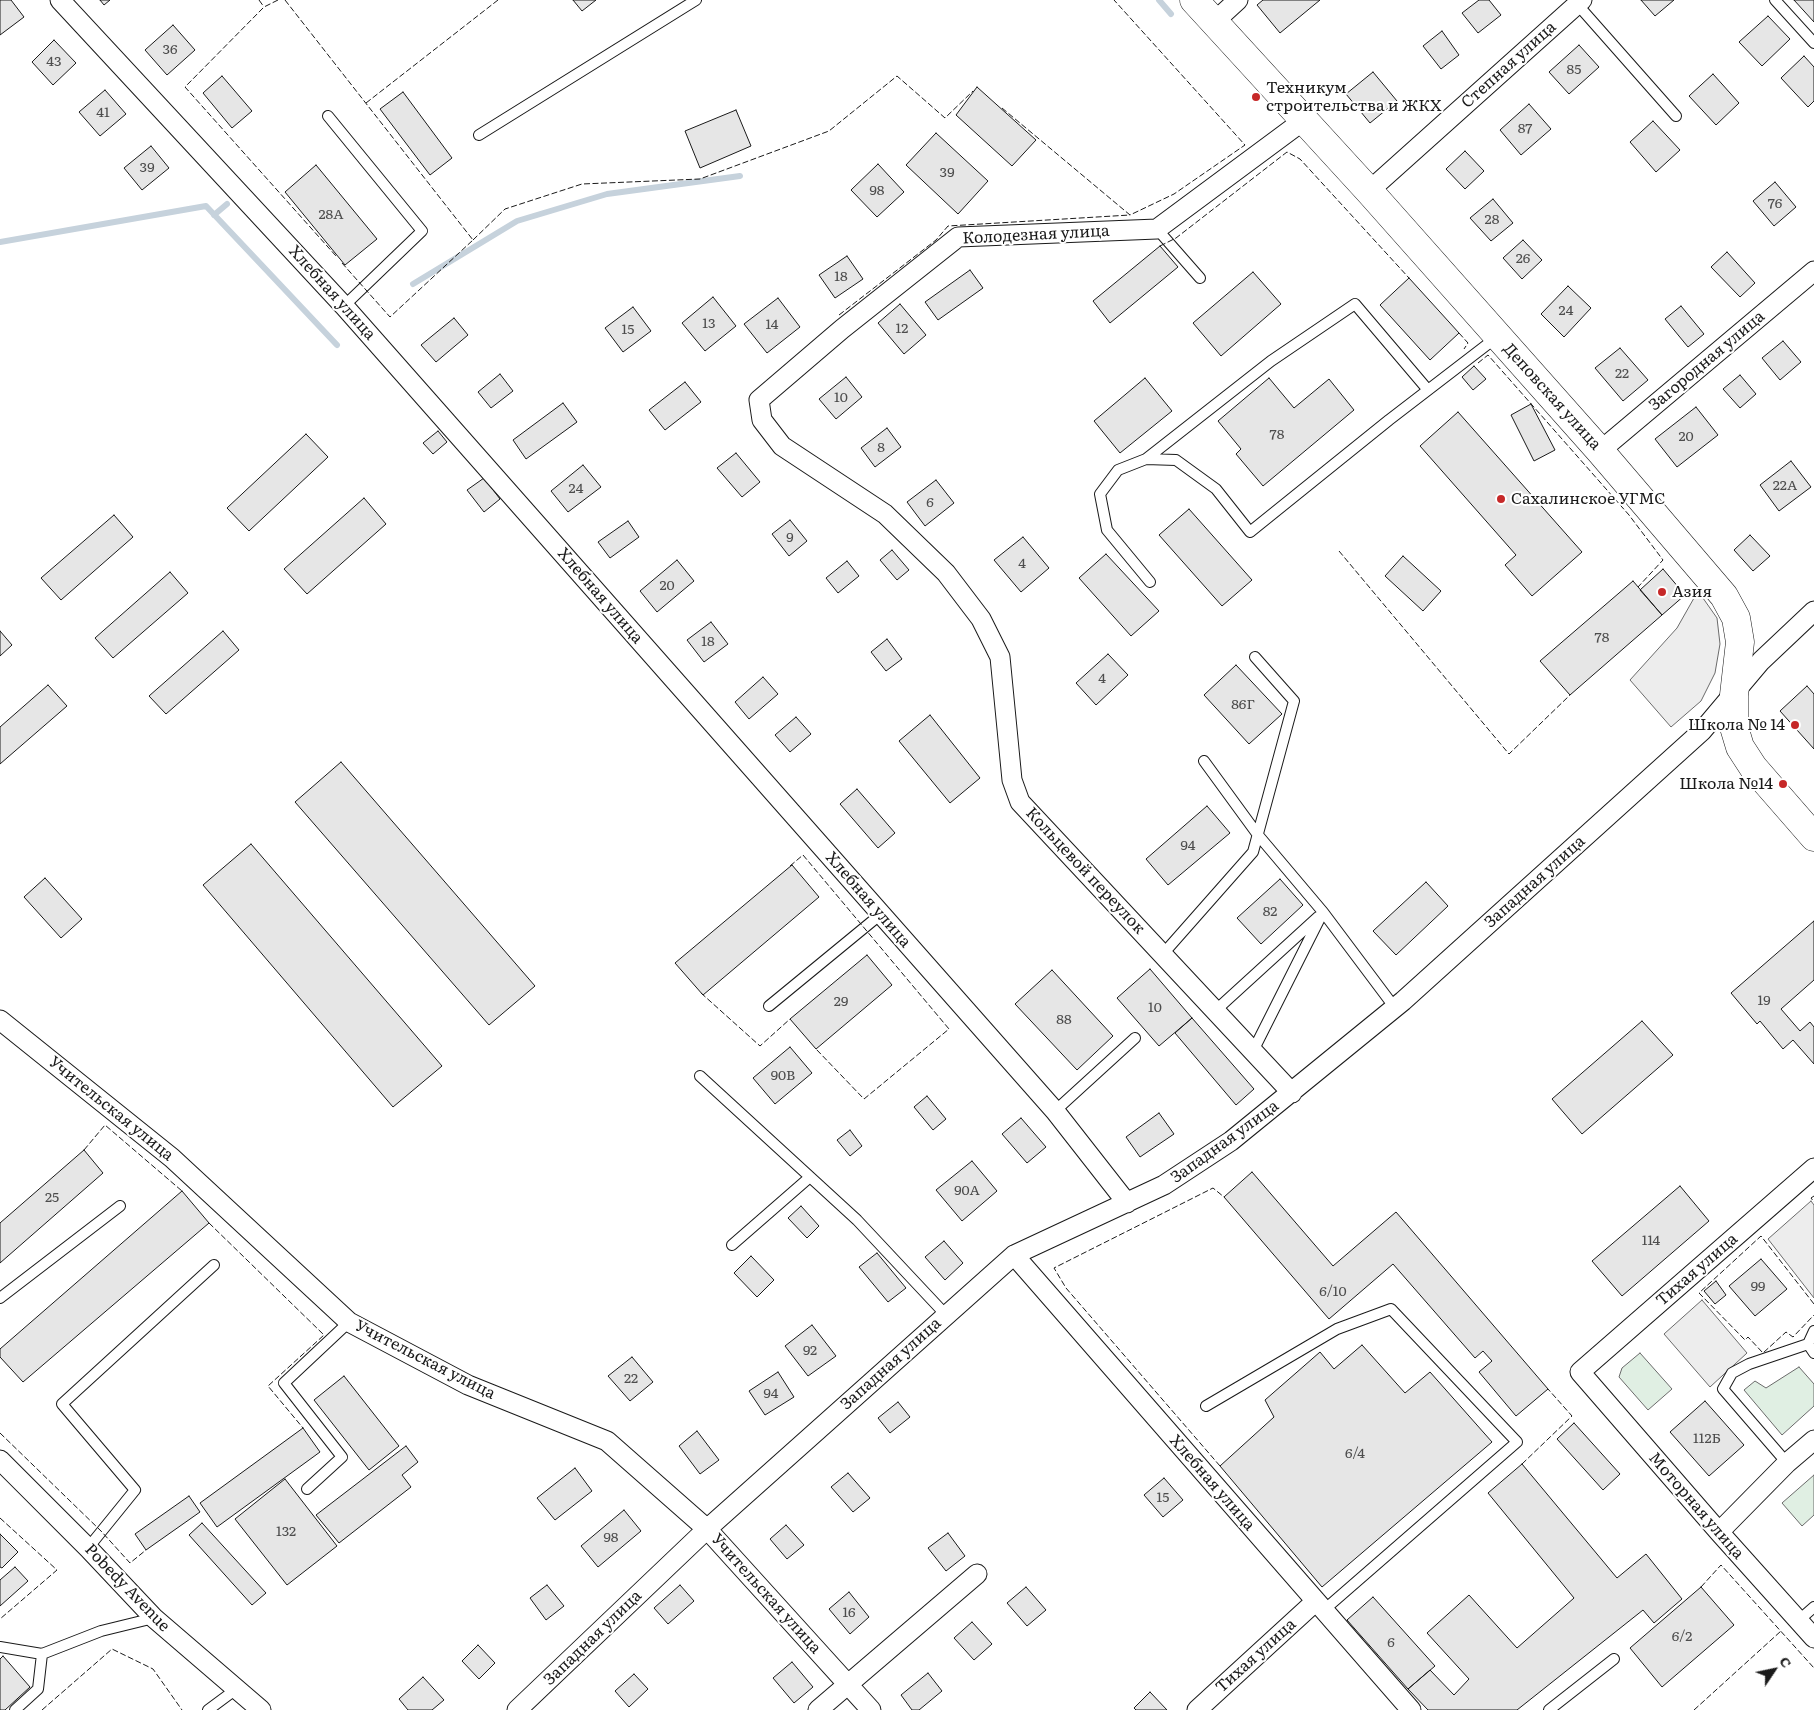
<!DOCTYPE html>
<html>
<head>
<meta charset="utf-8">
<style>
  body { margin:0 }
  #map { position:relative; width:1814px; height:1710px; overflow:hidden; background:#fff; font-family:Literata,serif }
  canvas { display:block }
  .north { position:absolute; left:1749px; top:1645px; width:50px; height:50px; -webkit-text-stroke:4px #fff; paint-order:stroke; rotate:56deg; font-size:14px; font-weight:700; line-height:20px; text-align:center; color:#1a1a1a }
  .north::after { content:''; display:block; margin:auto; width:18px; height:22px; background:#1a1a1a; clip-path:polygon(50% 0,100% 100%,50% 72%,0 100%) }
</style>
</head>
<body>
<div id="map">
<canvas width="1814" height="1710"></canvas>
<div class="north">С</div>
</div>
<script>
const g = document.querySelector('canvas').getContext('2d');
g.lineJoin = 'round';
function fillPath(path, color) {
  g.fillStyle = color;
  g.fill(path, 'evenodd');
}
function shape(rows) {
  const path = new Path2D();
  for (const r of rows) {
    path.moveTo(r[0], r[1]);
    for (let i = 2; i < r.length; i += 2) path.lineTo(r[i], r[i + 1]);
  }
  return path;
}
function strokePath(path, color, width, dash) {
  g.strokeStyle = color;
  g.lineWidth = width;
  g.lineCap = dash ? 'butt' : 'round';
  g.setLineDash(dash || []);
  g.stroke(path);
}
function write(font, color, halo, rows, align = 'center') {
  g.font = font + ' Literata,serif';
  g.lineWidth = 4;
  g.setLineDash([]);
  g.textBaseline = 'middle';
  g.strokeStyle = halo;
  g.fillStyle = color;
  for (const [text, x, y, turn = 0] of rows) {
    g.save();
    g.translate(x, y);
    g.rotate((+turn || 0) * Math.PI / 180);
    g.textAlign = isNaN(turn) ? turn : align;
    if (halo) g.strokeText(text, 0, 0);
    g.fillText(text, 0, 0);
    g.restore();
  }
}
const green = shape([
  [1640,1353,1672,1389,1648,1410,1619,1377,1622,1368,1640,1353],
  [1799,1367,1814,1384,1814,1406,1782,1435,1744,1390,1755,1381,1766,1388,1799,1367],
  [1814,1475,1814,1515,1802,1526,1782,1503,1814,1475]
]);
fillPath(green, '#e0efe3');
strokePath(green, '#6a6a6a', 1);
const parking = shape([
  [1698,591,1717,618,1720,644,1715,673,1701,701,1671,727,1630,680,1677,628,1698,591],
  [1811,1201,1814,1205,1814,1298,1768,1239,1811,1201],
  [1702,1300,1747,1353,1710,1387,1664,1334,1702,1300]
]);
fillPath(parking, '#ededed');
strokePath(parking, '#6a6a6a', 1);
strokePath(shape([
  [1159,0,1171,14],
  [214,215,227,204],
  [0,242,206,206,337,345],
  [413,284,517,221,607,194,740,176]
]), '#c6d2dc', 6);
const building = shape([
  [0,0,11,0,24,17,0,35,0,0],
  [100,0,110,0,104,5,100,0],
  [573,0,596,0,582,11,573,0],
  [1263,0,1320,0,1280,33,1257,5,1263,0],
  [1479,0,1489,0,1501,15,1478,33,1462,13,1479,0],
  [1641,0,1674,0,1655,16,1641,0],
  [1794,0,1814,0,1814,22,1794,0],
  [1768,16,1790,39,1762,66,1739,42,1768,16],
  [173,25,195,50,167,75,145,50,173,25],
  [1442,31,1459,55,1441,69,1423,46,1442,31],
  [54,40,76,63,53,85,32,62,54,40],
  [1579,45,1599,67,1569,94,1549,72,1579,45],
  [1804,56,1814,67,1814,101,1808,107,1781,78,1804,56],
  [1373,72,1397,101,1370,123,1346,94,1373,72],
  [1713,74,1739,103,1716,125,1689,96,1713,74],
  [222,76,252,111,232,128,203,93,222,76],
  [977,87,1036,140,1012,166,956,115,977,87],
  [105,90,126,114,100,136,79,112,105,90],
  [403,92,452,158,430,175,380,109,403,92],
  [1529,104,1551,129,1521,155,1500,130,1529,104],
  [736,110,751,146,700,168,685,131,736,110],
  [1653,121,1680,150,1656,172,1630,142,1653,121],
  [936,133,988,181,958,214,906,165,936,133],
  [151,146,169,168,142,190,124,168,151,146],
  [1465,151,1484,171,1465,189,1446,169,1465,151],
  [878,164,904,192,877,217,851,190,878,164],
  [316,165,377,239,345,265,285,192,316,165],
  [1775,182,1796,207,1774,226,1753,201,1775,182],
  [1493,199,1513,223,1491,241,1470,218,1493,199],
  [1523,240,1542,260,1522,279,1503,258,1523,240],
  [1160,246,1178,267,1110,323,1093,301,1160,246],
  [1727,252,1755,283,1740,297,1711,267,1727,252],
  [847,256,863,279,835,298,819,275,847,256],
  [970,270,983,288,938,320,925,302,970,270],
  [1253,272,1281,304,1221,356,1193,323,1253,272],
  [1409,278,1459,333,1430,360,1380,305,1409,278],
  [1568,286,1591,308,1564,337,1541,314,1568,286],
  [713,297,736,326,705,351,682,323,713,297],
  [778,298,800,327,767,353,744,324,778,298],
  [900,304,926,335,904,354,878,323,900,304],
  [1681,306,1704,334,1688,347,1665,319,1681,306],
  [633,307,651,331,623,352,605,328,633,307],
  [454,318,468,335,436,362,421,345,454,318],
  [1783,341,1801,362,1780,380,1762,358,1783,341],
  [1620,348,1648,380,1623,401,1595,368,1620,348],
  [1474,366,1486,379,1473,390,1462,377,1474,366],
  [500,374,513,391,491,408,478,392,500,374],
  [1740,375,1756,394,1740,408,1723,389,1740,375],
  [846,377,862,397,836,419,819,399,846,377],
  [1145,378,1172,411,1120,453,1094,421,1145,378],
  [1269,378,1294,408,1329,379,1354,410,1263,486,1236,454,1241,449,1218,421,1269,378],
  [685,382,701,402,665,430,649,410,685,382],
  [563,403,577,422,526,459,513,440,563,403],
  [1531,404,1555,450,1534,461,1511,415,1531,404],
  [1696,407,1718,435,1677,467,1655,439,1696,407],
  [1458,412,1582,552,1532,596,1505,565,1516,555,1420,446,1458,412],
  [887,428,901,447,875,467,861,448,887,428],
  [438,431,447,442,433,454,423,443,438,431],
  [306,434,328,457,249,531,227,508,306,434],
  [736,453,760,482,742,497,717,468,736,453],
  [1791,461,1811,487,1779,511,1760,485,1791,461],
  [583,465,601,487,568,512,551,491,583,465],
  [484,478,500,499,484,512,467,490,484,478],
  [936,480,954,503,925,526,907,502,936,480],
  [364,498,386,524,307,594,284,569,364,498],
  [1189,509,1252,580,1222,606,1159,535,1189,509],
  [114,515,133,537,61,600,41,578,114,515],
  [790,520,807,541,789,556,772,534,790,520],
  [628,521,639,537,610,558,598,542,628,521],
  [1750,535,1770,556,1753,571,1734,550,1750,535],
  [1023,537,1049,568,1021,592,994,560,1023,537],
  [892,550,909,570,897,580,880,560,892,550],
  [1106,554,1159,611,1131,636,1079,578,1106,554],
  [1403,556,1441,591,1423,611,1385,576,1403,556],
  [677,560,694,581,657,612,640,591,677,560],
  [847,561,859,576,838,593,826,578,847,561],
  [1663,569,1685,595,1662,615,1640,590,1663,569],
  [170,572,188,593,113,658,95,638,170,572],
  [1633,581,1662,615,1570,695,1540,661,1633,581],
  [711,622,728,644,704,662,687,640,711,622],
  [0,631,12,645,0,656,0,631],
  [223,631,239,650,166,714,149,696,223,631],
  [887,639,902,659,886,671,871,652,887,639],
  [1108,654,1128,675,1096,705,1076,683,1108,654],
  [1236,665,1282,714,1249,744,1204,695,1236,665],
  [763,677,778,694,749,719,735,702,763,677],
  [48,685,67,706,0,764,0,727,48,685],
  [1807,686,1814,694,1814,749,1780,711,1807,686],
  [930,715,980,778,950,803,899,741,930,715],
  [796,717,811,734,790,752,775,735,796,717],
  [341,762,535,986,489,1025,295,802,341,762],
  [857,789,895,833,878,848,840,804,857,789],
  [1207,806,1230,833,1168,885,1146,859,1207,806],
  [251,844,442,1066,393,1107,203,885,251,844],
  [792,865,819,897,703,995,675,963,792,865],
  [45,878,82,919,61,938,24,897,45,878],
  [1280,879,1303,905,1261,944,1237,918,1280,879],
  [1426,882,1448,906,1396,955,1373,931,1426,882],
  [1814,921,1814,980,1781,1009,1800,1031,1810,1022,1814,1027,1814,1064,1793,1040,1783,1049,1760,1021,1757,1024,1731,993,1814,921],
  [867,955,892,985,816,1049,790,1019,867,955],
  [1150,969,1192,1018,1159,1046,1117,998,1150,969],
  [1052,970,1113,1036,1077,1070,1015,1004,1052,970],
  [1192,1018,1254,1089,1236,1105,1175,1033,1192,1018],
  [1642,1021,1673,1055,1582,1134,1552,1099,1642,1021],
  [790,1047,812,1073,775,1104,753,1078,790,1047],
  [927,1096,946,1119,933,1130,914,1107,927,1096],
  [1159,1113,1174,1134,1140,1157,1126,1137,1159,1113],
  [1021,1118,1046,1147,1027,1163,1002,1134,1021,1118],
  [850,1130,862,1146,850,1156,837,1140,850,1130],
  [84,1150,103,1173,0,1263,0,1223,84,1150],
  [972,1161,997,1191,962,1221,936,1190,972,1161],
  [1252,1172,1333,1266,1396,1212,1548,1389,1516,1416,1479,1372,1492,1361,1483,1351,1475,1358,1393,1264,1329,1319,1224,1197,1252,1172],
  [1680,1186,1709,1221,1622,1296,1592,1261,1680,1186],
  [182,1191,209,1223,23,1382,0,1357,0,1349,182,1191],
  [801,1206,819,1226,807,1238,788,1218,801,1206],
  [944,1241,963,1263,945,1280,925,1257,944,1241],
  [877,1253,906,1288,888,1302,859,1267,877,1253],
  [751,1256,774,1280,757,1297,734,1273,751,1256],
  [1761,1259,1787,1289,1755,1316,1729,1286,1761,1259],
  [1716,1281,1726,1295,1715,1304,1704,1291,1716,1281],
  [812,1325,836,1356,808,1376,785,1346,812,1325],
  [1362,1345,1405,1393,1430,1372,1492,1442,1322,1587,1220,1466,1274,1417,1265,1400,1320,1352,1334,1369,1362,1345],
  [632,1357,653,1382,630,1401,608,1376,632,1357],
  [778,1372,794,1397,765,1415,749,1391,778,1372],
  [344,1376,399,1446,369,1470,314,1400,344,1376],
  [1705,1401,1744,1445,1709,1476,1670,1432,1705,1401],
  [898,1402,910,1417,890,1433,878,1418,898,1402],
  [1574,1423,1620,1474,1603,1490,1557,1439,1574,1423],
  [303,1428,320,1452,217,1527,200,1503,303,1428],
  [697,1431,719,1460,700,1474,679,1446,697,1431],
  [406,1446,418,1462,402,1475,411,1487,339,1543,316,1515,406,1446],
  [1522,1464,1617,1578,1646,1554,1682,1599,1654,1623,1643,1610,1517,1710,1428,1710,1408,1689,1430,1670,1454,1695,1469,1679,1427,1633,1469,1595,1517,1648,1574,1598,1488,1493,1522,1464],
  [575,1468,592,1491,555,1520,537,1498,575,1468],
  [848,1473,870,1498,853,1512,831,1487,848,1473],
  [1164,1478,1183,1500,1163,1517,1144,1495,1164,1478],
  [285,1479,337,1546,287,1585,235,1519,285,1479],
  [189,1496,200,1512,146,1550,135,1534,189,1496],
  [624,1510,641,1531,598,1567,581,1546,624,1510],
  [202,1523,266,1593,252,1605,189,1535,202,1523],
  [786,1525,804,1545,787,1559,770,1539,786,1525],
  [948,1533,965,1556,946,1571,928,1548,948,1533],
  [0,1534,18,1552,2,1568,0,1567,0,1534],
  [15,1567,28,1581,0,1606,0,1580,15,1567],
  [547,1585,564,1606,546,1620,530,1598,547,1585],
  [680,1585,694,1601,668,1624,654,1608,680,1585],
  [1026,1587,1046,1610,1027,1626,1007,1603,1026,1587],
  [1701,1587,1734,1625,1662,1687,1630,1648,1701,1587],
  [849,1592,869,1617,850,1634,829,1609,849,1592],
  [1373,1597,1435,1666,1408,1689,1347,1620,1373,1597],
  [972,1622,992,1644,974,1660,954,1638,972,1622],
  [478,1645,495,1663,479,1679,462,1661,478,1645],
  [3,1656,30,1687,5,1710,0,1710,0,1659,3,1656],
  [792,1662,813,1687,794,1703,773,1678,792,1662],
  [928,1673,942,1691,919,1710,912,1710,901,1695,928,1673],
  [634,1674,648,1689,629,1707,615,1691,634,1674],
  [423,1677,444,1700,432,1710,408,1710,399,1699,423,1677],
  [1150,1692,1167,1710,1136,1710,1134,1708,1150,1692]
]);
fillPath(building, '#e6e6e6');
strokePath(building, '#1a1a1a', 1);
const lane = shape([
  [1775,0,1814,43],
  [1577,4,1676,116],
  [328,116,422,231,344,306],
  [479,135,696,0],
  [1157,229,1200,278],
  [1146,459,1271,361,1355,304,1428,390],
  [1150,582,1107,530,1100,494,1118,470,1146,459,1176,460,1216,489,1250,532,1389,420,1497,337],
  [1204,761,1258,835,1323,912,1395,1008],
  [1163,954,1253,852,1294,701,1255,657],
  [769,1006,881,914],
  [1215,1011,1318,917],
  [1253,1051,1323,912],
  [700,1076,857,1220,946,1315],
  [1055,1111,1135,1038],
  [732,1245,810,1177],
  [0,1298,120,1206],
  [1814,1331,1808,1344,1814,1353],
  [1206,1406,1337,1329,1391,1309,1517,1442,1324,1610],
  [1787,1463,1723,1389,1732,1373,1749,1364,1808,1344],
  [307,1489,342,1457,284,1383,349,1322],
  [88,1548,135,1490,62,1404,214,1265],
  [1798,1621,1814,1607],
  [0,1647,42,1654],
  [15,1710,38,1689,42,1654,101,1631,154,1618],
  [208,1710,235,1690],
  [1549,1710,1614,1659]
]);
const street = shape([
  [60,0,344,306,1055,1111,1127,1203],
  [1214,22,1238,0],
  [1369,191,1582,0],
  [1600,451,1814,271],
  [0,1020,172,1158,349,1322,468,1385,607,1441,707,1529,871,1710],
  [1292,1093,1020,802,1012,780,1000,657,981,619,946,573,885,514,782,446,762,420,759,400,842,329,958,237,1157,229,1304,120],
  [1814,1168,1580,1372,1719,1532,1814,1638],
  [1014,1255,1411,1710],
  [0,1460,88,1548,154,1618,261,1710],
  [1719,1532,1787,1463,1814,1440],
  [517,1710,707,1529,1014,1255,1164,1185,1231,1141,1403,1001,1702,731,1761,661,1814,611],
  [818,1710,977,1574],
  [1197,1710,1316,1601]
]);
const secondary = shape([
  [1194,0,1369,191,1600,451,1724,596,1736,618,1740,642,1734,695,1734,727,1740,747,1753,767,1814,837]
]);
strokePath(lane, '#1a1a1a', 12);
strokePath(street, '#1a1a1a', 21);
strokePath(secondary, '#1a1a1a', 29);
strokePath(lane, '#fff', 10);
strokePath(street, '#fff', 19);
strokePath(secondary, '#fff', 28);
strokePath(shape([
  [259,0,264,7],
  [278,0,264,7,185,87,336,256],
  [285,0,473,240,390,317,342,263],
  [366,103,498,0],
  [1002,108,1130,215,1174,194,1245,145,1114,0],
  [473,240,505,209,582,184,700,179,829,131,897,76,945,118,973,91],
  [1160,246,1176,238,1287,152,1300,159,1409,278],
  [839,315,936,240,948,226,1130,215],
  [1459,333,1468,343,1464,349],
  [1478,363,1488,355,1629,515,1663,560,1638,587],
  [1339,551,1509,754,1570,695],
  [790,866,803,855,949,1029,864,1099,816,1049],
  [701,993,760,1046,790,1019],
  [84,1150,105,1125,182,1191],
  [1814,1196,1811,1198,1814,1202],
  [209,1223,324,1335,268,1386,303,1428],
  [1814,1304,1761,1236,1699,1293,1745,1340,1748,1337,1763,1353,1786,1332,1793,1337,1814,1315],
  [0,1433,101,1531,130,1563,146,1550],
  [1522,1464,1572,1416,1548,1389],
  [1220,1466,1066,1288,1054,1268,1213,1188,1224,1197],
  [0,1518,57,1570,0,1619],
  [1701,1587,1721,1565,1814,1668],
  [42,1710,112,1649,153,1669,182,1710],
  [1694,1710,1781,1631]
]), '#1a1a1a', 1, [6, 2.5]);
for (const [x, y, r, color] of [
  [1256,97,5,"#c62828"],
  [1501,499,5,"#c62828"],
  [1662,592,5,"#c62828"],
  [1795,725,5,"#c62828"],
  [1783,784,5,"#c62828"]
]) {
  const dot = new Path2D();
  dot.arc(x, y, r, 0, 2 * Math.PI);
  g.fillStyle = color;
  g.fill(dot);
  strokePath(dot, '#fff', 2);
}
write('14px', '#4d4d4d', null, [
  ["36",170,50],
  ["43",54,62],
  ["85",1574,70],
  ["41",103,113],
  ["87",1525,129],
  ["39",147,168],
  ["39",947,173],
  ["98",877,191],
  ["76",1775,204],
  ["28А",331,215],
  ["28",1492,220],
  ["26",1523,259],
  ["18",841,277],
  ["24",1566,311],
  ["13",709,324],
  ["14",772,325],
  ["12",902,329],
  ["15",628,330],
  ["22",1622,374],
  ["10",841,398],
  ["78",1277,435],
  ["20",1686,437],
  ["8",881,448],
  ["22А",1785,486],
  ["24",576,489],
  ["6",930,503],
  ["9",790,538],
  ["4",1022,564],
  ["20",667,586],
  ["78",1602,638],
  ["18",708,642],
  ["4",1102,679],
  ["86Г",1243,705],
  ["94",1188,846],
  ["82",1270,912],
  ["19",1764,1001],
  ["29",841,1002],
  ["10",1155,1008],
  ["88",1064,1020],
  ["90В",783,1076],
  ["90А",967,1191],
  ["25",52,1198],
  ["114",1651,1241],
  ["99",1758,1287],
  ["6/10",1333,1292],
  ["92",810,1351],
  ["22",631,1379],
  ["94",771,1394],
  ["112Б",1707,1439],
  ["6/4",1355,1454],
  ["15",1163,1498],
  ["132",286,1532],
  ["98",611,1538],
  ["16",849,1613],
  ["6/2",1682,1637],
  ["6",1391,1643]
]);
write('16px', '#1a1a1a', '#fff', [
  ["Степная улица",1509,65,-42],
  ["Колодезная улица",1036,235,-3],
  ["Хлебная улица",332,293,48],
  ["Загородная улица",1707,361,-40],
  ["Деповская улица",1552,397,48],
  ["Хлебная улица",600,596,49],
  ["Кольцевой переулок",1085,871,47],
  ["Западная улица",1535,882,-42],
  ["Хлебная улица",868,900,49],
  ["Учительская улица",111,1109,39],
  ["Западная улица",1225,1142,-36],
  ["Тихая улица",1697,1270,-41],
  ["Учительская улица",425,1360,27],
  ["Западная улица",891,1364,-42],
  ["Хлебная улица",1212,1483,49],
  ["Моторная улица",1696,1506,49],
  ["Pobedy Avenue",127,1588,46],
  ["Учительская улица",766,1594,48],
  ["Западная улица",593,1638,-44],
  ["Тихая улица",1256,1656,-42]
]);
write('16px', '#1a1a1a', '#fff', [
  ["Техникум",1266,88],
  ["строительства и ЖКХ",1266,106],
  ["Сахалинское УГМС",1511,499],
  ["Азия",1672,592],
  ["Школа № 14",1785,725,"right"],
  ["Школа №14",1773,784,"right"]
], 'left');
</script>
</body>
</html>
